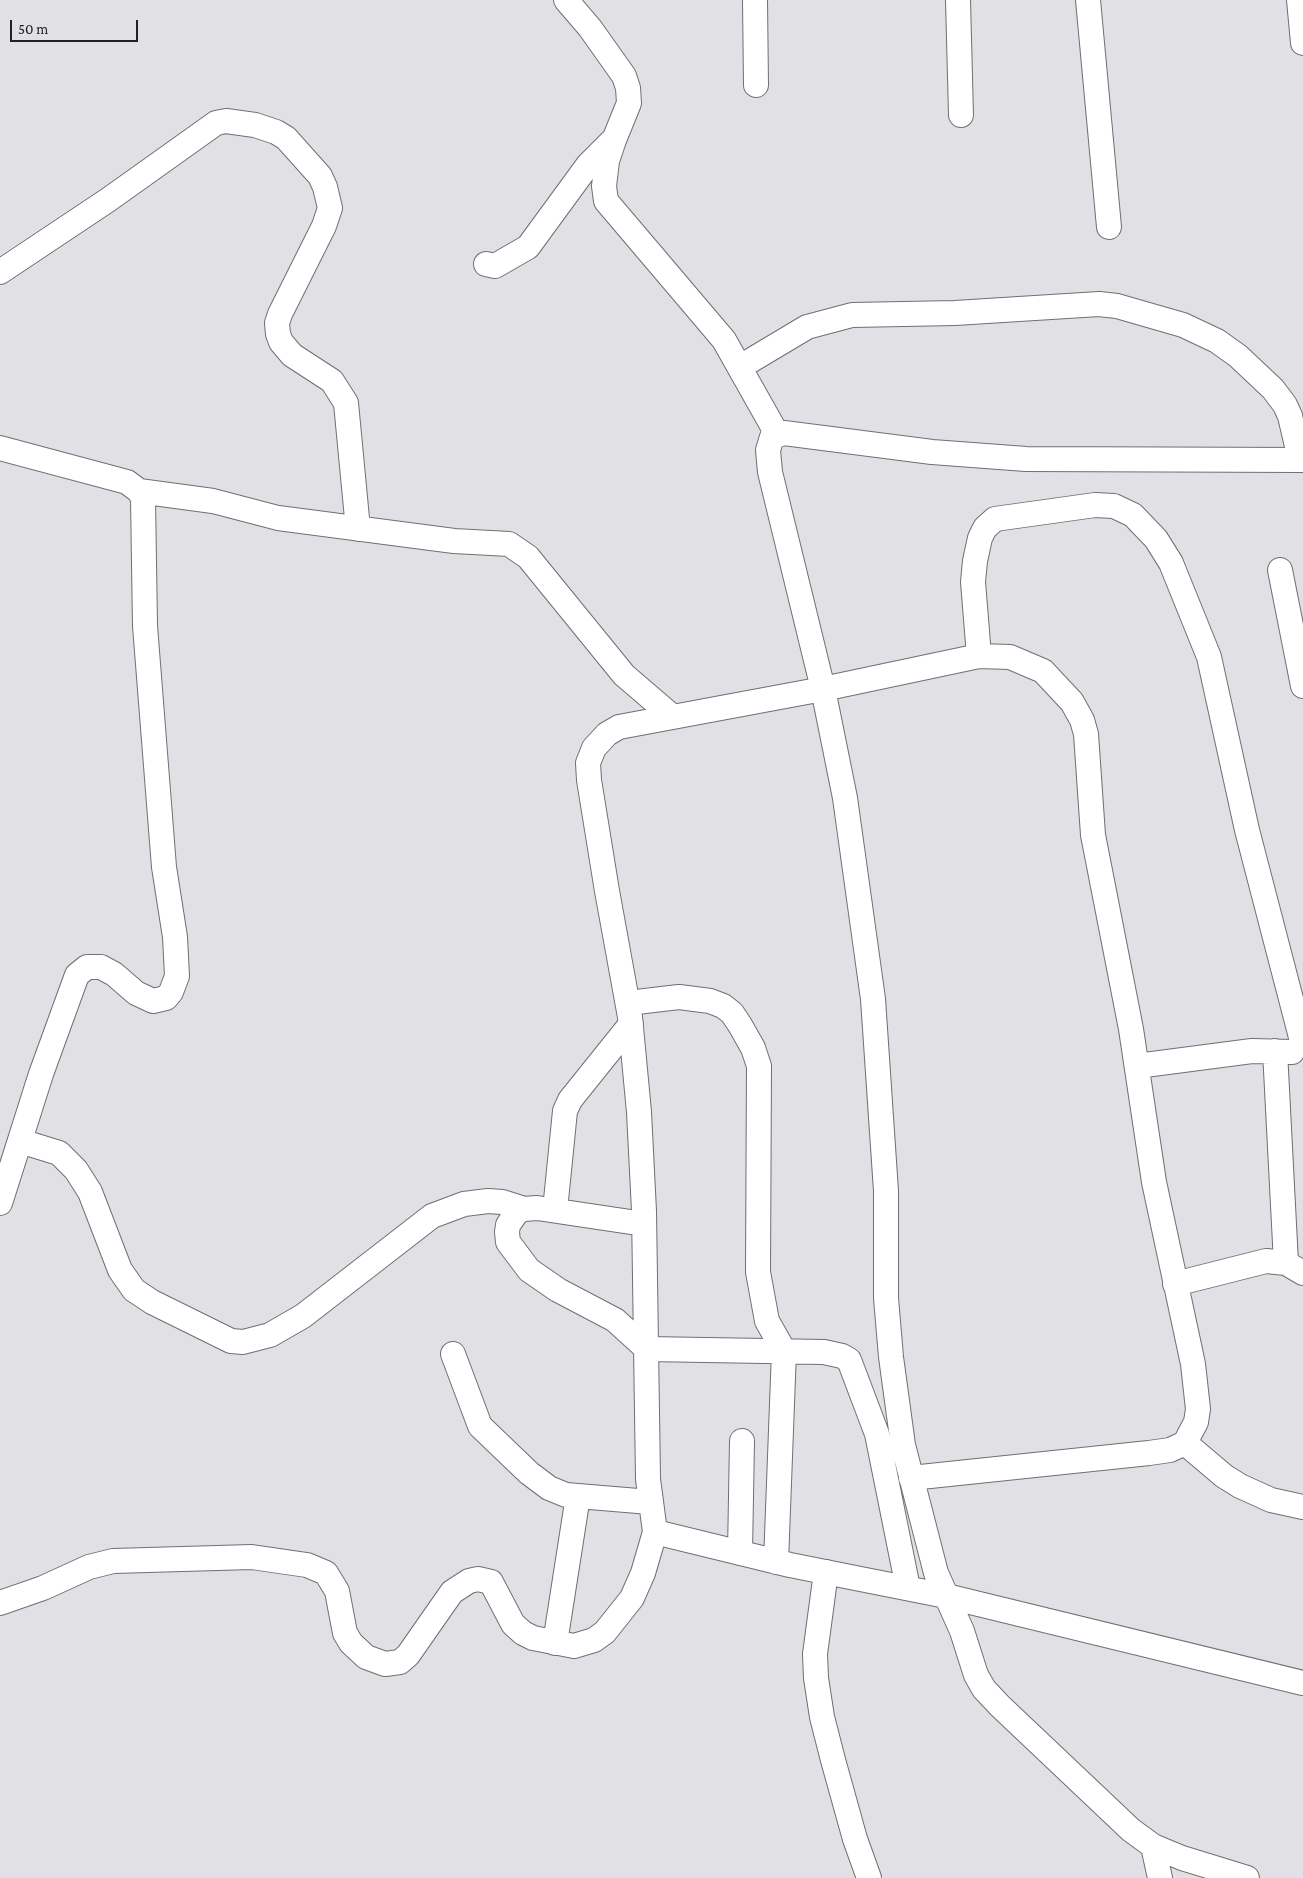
<!DOCTYPE html>
<html>
<head>
<meta charset="utf-8">
<style>
  body { margin:0 }
  #map { position:relative; width:1303px; height:1878px; overflow:hidden; background:#e0e0e5; font-family:"Crimson Pro",serif }
  canvas { display:block }
  .scale { position:absolute; left:10px; top:20px; width:128px; height:22px; box-sizing:border-box; border:2px solid #212123; border-top:0; padding-left:6px; font-size:15px; line-height:18px; white-space:nowrap; color:#212123; -webkit-text-stroke:4px #e0e0e5; paint-order:stroke }
</style>
</head>
<body>
<div id="map">
<canvas width="1303" height="1878"></canvas>
<div class="scale">50 m</div>
</div>
<script>
const g = document.querySelector('canvas').getContext('2d');
g.lineJoin = 'round';
function shape(rows) {
  const path = new Path2D();
  for (const r of rows) {
    path.moveTo(r[0], r[1]);
    for (let i = 2; i < r.length; i += 2) path.lineTo(r[i], r[i + 1]);
  }
  return path;
}
function strokePath(path, color, width, dash) {
  g.strokeStyle = color;
  g.lineWidth = width;
  g.lineCap = dash ? 'butt' : 'round';
  g.setLineDash(dash || []);
  g.stroke(path);
}
const minor = shape([
  [566,0,590,28,624,76,628,88,629,103,614,140,607,161,604,186,606,201,724,340,777,434],
  [755,0,756,85],
  [958,0,961,115],
  [1088,0,1109,227],
  [1299,0,1303,43],
  [486,264,495,266,528,247,588,165,612,141],
  [0,272,108,200,216,123,226,121,255,125,276,132,286,138,320,176,325,187,330,208,324,226,280,314,277,323,278,334,281,342,292,355,332,381,346,403,358,529],
  [740,367,807,327,852,315,955,313,1099,304,1117,306,1183,325,1217,341,1238,356,1273,389,1285,405,1290,416,1300,459],
  [0,448,127,482,139,491,143,498,145,626,164,867,175,937,177,976,171,992,166,998,153,1001,136,993,114,974,101,967,87,967,77,975,41,1074,0,1203],
  [139,491,213,501,278,518,454,541,509,544,528,557,624,675,673,717],
  [1280,570,1303,686],
  [979,656,973,582,975,561,980,538,985,528,995,519,1095,505,1114,506,1133,515,1156,539,1171,563,1209,657,1247,830,1303,1045],
  [628,1003,679,997,710,1001,723,1006,732,1013,740,1025,753,1048,759,1066,758,1272,767,1321,784,1351,776,1562],
  [1275,1051,1286,1263],
  [1137,1066,1252,1051,1292,1052],
  [20,1141,59,1153,76,1170,90,1192,120,1270,134,1290,152,1302,231,1341,243,1342,270,1335,303,1316,432,1216,464,1204,488,1201,502,1202,524,1209],
  [555,1210,565,1111,570,1100,631,1024],
  [644,1224,537,1208,524,1209,517,1212,508,1225,507,1232,508,1242,529,1270,558,1290,615,1320,647,1349,824,1352,842,1356,849,1360,877,1434,908,1588],
  [1175,1284,1266,1261,1286,1263,1303,1273],
  [453,1354,480,1426,529,1473,549,1488,566,1495,650,1502],
  [911,1478,1149,1453,1170,1450,1185,1443],
  [655,1532,790,1565,946,1596,1303,1683],
  [740,1553,742,1441],
  [826,1572,815,1654,816,1678,822,1717,833,1760,855,1839,869,1878],
  [0,1603,43,1588,89,1567,113,1561,252,1557,307,1565,326,1573,337,1591,345,1633,351,1643,366,1657,385,1664,400,1662,408,1655,452,1592,469,1581,478,1579,491,1582,513,1624,523,1633,533,1638,574,1646,594,1640,605,1632,632,1598,643,1573,655,1532,648,1479,644,1211,639,1112,630,1017,607,891,589,780,588,763,594,748,607,734,619,727,823,689,979,656,1010,657,1043,671,1072,702,1082,720,1086,734,1093,835,1131,1029,1154,1182,1193,1364,1198,1409,1196,1422,1185,1443,1224,1476,1240,1486,1271,1500,1303,1507],
  [555,1643,578,1496],
  [1153,1846,1160,1878],
  [1247,1878,1182,1858,1153,1846,1131,1830,1000,1706,984,1689,976,1675,962,1631,936,1573,903,1445,891,1357,886,1298,886,1191,873,999,845,798,823,689,770,472,768,450,772,437,784,433,932,452,1026,459,1303,460]
]);
strokePath(minor, '#6f6f74', 26);
strokePath(minor, '#fff', 24);
</script>
</body>
</html>
